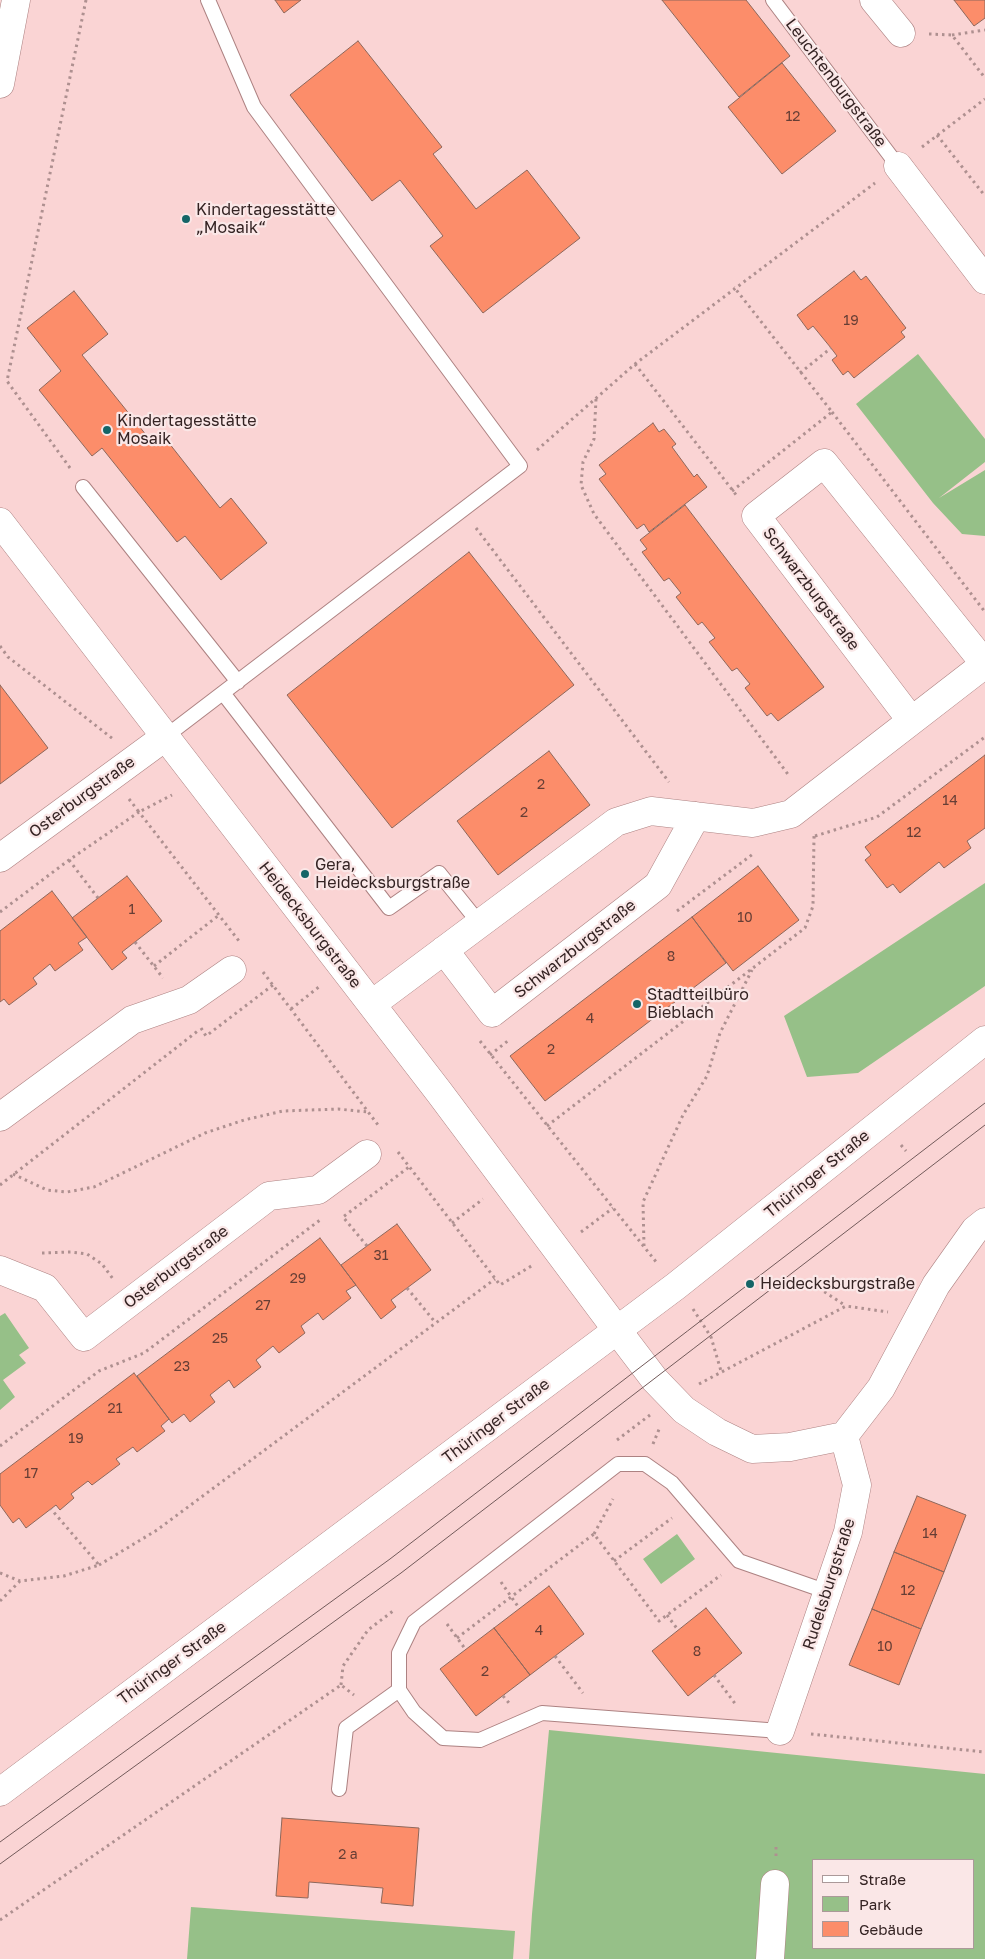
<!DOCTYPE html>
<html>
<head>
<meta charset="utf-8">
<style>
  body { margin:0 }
  #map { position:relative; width:985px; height:1959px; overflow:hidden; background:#fad4d4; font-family:"Golos Text",sans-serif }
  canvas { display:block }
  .legend { position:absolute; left:812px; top:1859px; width:162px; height:90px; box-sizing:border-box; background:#fae7e7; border:1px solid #ab9999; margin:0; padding:6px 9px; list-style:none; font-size:15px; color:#342323 }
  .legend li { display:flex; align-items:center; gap:10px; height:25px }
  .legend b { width:25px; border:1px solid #ab9999 }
</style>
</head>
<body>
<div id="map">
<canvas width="985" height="1959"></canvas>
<ul class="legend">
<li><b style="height:6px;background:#fff"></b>Straße</li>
<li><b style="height:14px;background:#96c088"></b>Park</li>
<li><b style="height:14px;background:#fc8d6a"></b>Gebäude</li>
</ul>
</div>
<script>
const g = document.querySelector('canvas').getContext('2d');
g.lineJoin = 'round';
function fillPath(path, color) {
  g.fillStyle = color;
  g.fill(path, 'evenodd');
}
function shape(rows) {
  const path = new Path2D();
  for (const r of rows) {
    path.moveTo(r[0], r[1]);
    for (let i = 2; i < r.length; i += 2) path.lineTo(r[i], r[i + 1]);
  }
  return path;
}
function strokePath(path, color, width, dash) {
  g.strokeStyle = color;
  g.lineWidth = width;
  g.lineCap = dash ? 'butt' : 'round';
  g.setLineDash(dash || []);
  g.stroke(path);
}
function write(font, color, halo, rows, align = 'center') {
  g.font = font + ' "Golos Text",sans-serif';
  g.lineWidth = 4.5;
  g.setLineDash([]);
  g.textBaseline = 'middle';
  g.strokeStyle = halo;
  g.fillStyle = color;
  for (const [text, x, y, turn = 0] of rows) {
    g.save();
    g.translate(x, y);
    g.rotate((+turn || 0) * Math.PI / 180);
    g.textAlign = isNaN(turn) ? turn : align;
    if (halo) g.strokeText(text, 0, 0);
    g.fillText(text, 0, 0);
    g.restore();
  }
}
fillPath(shape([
  [918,354,985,439,985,462,939,498,985,470,985,536,962,534,933,503,856,404],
  [985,883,985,986,858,1073,807,1077,784,1016],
  [5,1313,29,1348,19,1355,26,1363,3,1380,15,1397,0,1410,0,1316],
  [677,1534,695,1559,661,1584,643,1559],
  [549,1730,985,1774,985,1959,529,1959,532,1914],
  [814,1860,974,1860,974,1948,814,1948],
  [191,1907,515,1931,513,1959,187,1959]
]), '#96c088');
const building = shape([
  [275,0,301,0,284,13,275,0],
  [662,0,746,0,790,56,739,97,662,0],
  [954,0,985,0,985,18,974,26,954,0],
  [358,41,442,147,433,154,476,209,527,170,580,238,483,313,430,246,443,236,400,180,372,201,290,95,358,41],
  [782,63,836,131,782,174,728,107,782,63],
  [854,271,861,280,866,276,906,328,901,332,905,337,854,378,848,371,843,375,832,360,837,356,831,348,813,326,808,330,797,315,854,271],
  [74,291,108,334,82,355,155,446,165,438,220,508,231,498,267,543,221,580,185,536,177,542,102,448,92,456,39,390,61,371,27,328,74,291],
  [653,423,659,432,664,429,676,444,672,447,694,477,697,474,707,487,649,532,644,524,637,529,599,479,606,474,599,465,653,423],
  [685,505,824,687,778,721,771,713,767,716,745,688,750,684,737,668,732,671,709,642,715,638,702,622,698,625,676,597,681,593,669,578,664,581,642,552,647,549,640,540,685,505],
  [469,552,574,685,392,828,287,695,469,552],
  [0,685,48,748,0,784,0,685],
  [549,751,590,805,498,875,457,821,549,751],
  [985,755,985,828,967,841,971,848,944,868,939,862,900,893,893,884,887,888,865,860,871,855,865,847,985,755],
  [758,866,799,920,733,971,692,917,758,866],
  [127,876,162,921,122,952,127,958,112,970,72,918,127,876],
  [52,891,87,937,78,943,83,950,55,971,50,964,33,978,37,984,9,1005,4,999,0,1002,0,931,52,891],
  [692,917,726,963,545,1101,510,1056,692,917],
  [397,1224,431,1270,391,1300,396,1307,381,1319,341,1265,397,1224],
  [320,1238,356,1285,346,1291,351,1298,323,1320,318,1313,301,1326,305,1333,279,1353,273,1346,256,1360,261,1367,234,1388,229,1380,210,1395,215,1402,190,1422,184,1414,172,1423,137,1376,320,1238],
  [134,1373,169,1419,161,1426,165,1431,137,1452,133,1447,116,1459,120,1464,92,1485,88,1481,71,1494,74,1498,60,1510,56,1505,26,1528,19,1518,13,1523,0,1505,0,1474,134,1373],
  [917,1496,966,1515,944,1572,894,1552,917,1496],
  [894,1552,944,1572,921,1629,872,1609,894,1552],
  [549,1586,584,1634,530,1675,494,1628,549,1586],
  [706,1608,742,1653,688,1696,652,1651,706,1608],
  [872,1609,921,1629,899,1685,849,1665,872,1609],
  [494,1628,530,1675,476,1716,440,1669,494,1628],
  [282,1818,419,1828,413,1906,381,1903,383,1888,309,1882,308,1898,276,1896,282,1818]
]);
fillPath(building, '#fc8d6a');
strokePath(building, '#8d675b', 1);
const service = shape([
  [773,0,898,166],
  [83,487,238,682],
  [223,693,389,908,439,873,480,924],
  [165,737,520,466,254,107,208,0],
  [780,1731,542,1713,480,1740,443,1738,414,1712,399,1690,399,1653,414,1622,618,1464,645,1464,672,1483,739,1561,828,1592],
  [339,1789,346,1728,399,1690]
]);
const minor = shape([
  [874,0,901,33],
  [0,84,16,0],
  [898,166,985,280],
  [911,720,756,516,824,463,985,664],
  [0,858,165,737],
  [444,950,492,1013,658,885,696,816],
  [372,1004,616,822,651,811,753,823,791,814,985,664],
  [0,1117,132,1020,189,1000,232,970],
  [0,1270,45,1288,84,1337,269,1196,318,1190,367,1154],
  [617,1330,655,1380,684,1410,717,1432,752,1449,790,1447,844,1436,881,1388,936,1285,975,1230,985,1222],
  [780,1731,848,1532,857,1485,844,1436],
  [770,1959,775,1884]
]);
const tertiary = shape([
  [0,522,439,1092,617,1330]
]);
const secondary = shape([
  [0,1792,676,1286,985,1040]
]);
strokePath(service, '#ad8282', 16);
strokePath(minor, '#ad8282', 29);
strokePath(tertiary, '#ad8282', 29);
strokePath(secondary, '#ad8282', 29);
strokePath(shape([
  [929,34,952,35,985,78],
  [952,35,985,30],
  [937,135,985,196],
  [922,147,985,99],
  [635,364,737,496],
  [800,373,831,348],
  [596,399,594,439,583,462,581,485,594,514,790,777],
  [832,412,985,612],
  [537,450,635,364,875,183],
  [70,468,7,381,86,0],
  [732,491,832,412,734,287],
  [476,528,669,782],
  [0,646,8,657,113,739],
  [129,799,139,812,172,795],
  [815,836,877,817,985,737],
  [69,860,98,898],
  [677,911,753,854],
  [0,912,69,860,139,812,239,941],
  [135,942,163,978],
  [154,966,219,915],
  [263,972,378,1125],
  [291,1009,320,986],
  [201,1028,206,1036,273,985],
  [480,1041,657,1263],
  [490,1055,509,1040],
  [547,1126,805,928,813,906,814,836],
  [901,1145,906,1151],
  [398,1152,500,1285,533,1265],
  [13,1174,47,1190,67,1192,94,1187,205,1133,244,1120,283,1111,338,1109,368,1112],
  [0,1185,199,1030],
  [452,1223,483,1199],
  [581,1232,613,1208],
  [367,1246,343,1217,409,1167],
  [644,1246,643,1202,683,1115,707,1076,720,1033,752,970],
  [42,1253,71,1252,87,1254,102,1264,113,1279],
  [808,1281,846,1306],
  [407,1288,435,1322],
  [693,1309,711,1337,721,1371],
  [699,1384,846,1306,888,1312],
  [617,1440,650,1415],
  [653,1444,660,1427],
  [0,1446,99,1371,144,1353,320,1220],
  [594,1534,613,1499],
  [614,1561,672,1518],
  [99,1565,157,1530,495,1279],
  [0,1573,20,1581,64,1576,99,1565,51,1509],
  [501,1582,519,1608],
  [0,1601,20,1581],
  [667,1615,678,1630],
  [447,1624,466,1650],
  [457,1638,594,1534,659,1621,721,1575],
  [555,1656,583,1693],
  [714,1675,736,1705],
  [341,1685,343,1666,368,1630,393,1611],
  [503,1696,509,1703],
  [811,1734,985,1752],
  [776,1856,776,1847],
  [0,1920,341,1685,354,1695]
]), '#ae9090', 3, [2.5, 4]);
strokePath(service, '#fff', 14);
strokePath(minor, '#fff', 28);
strokePath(tertiary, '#fff', 28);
strokePath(secondary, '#fff', 28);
strokePath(shape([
  [0,1842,390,1559,985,1103],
  [0,1864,401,1573,985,1125]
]), '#725a5a', 1);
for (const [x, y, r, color] of [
  [186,219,5,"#156567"],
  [107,430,5,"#156567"],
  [305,874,5,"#156567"],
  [637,1004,5,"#156567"],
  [750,1284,5,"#156567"]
]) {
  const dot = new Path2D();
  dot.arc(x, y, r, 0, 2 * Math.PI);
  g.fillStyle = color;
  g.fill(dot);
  strokePath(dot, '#fae7e7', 2);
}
write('14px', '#663e35', null, [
  ["12",793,117],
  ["19",851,321],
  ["2",541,785],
  ["14",950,801],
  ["2",524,813],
  ["12",914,833],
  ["1",132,910],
  ["10",745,918],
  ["8",671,957],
  ["4",590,1019],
  ["2",551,1050],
  ["31",381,1256],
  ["29",298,1279],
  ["27",263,1306],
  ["25",220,1339],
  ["23",182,1367],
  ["21",115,1409],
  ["19",76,1439],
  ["17",31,1474],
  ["14",930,1534],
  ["12",908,1591],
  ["4",539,1631],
  ["10",885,1647],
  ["8",697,1652],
  ["2",485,1672],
  ["2 a",348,1855]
]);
write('16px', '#342323', '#fae7e7', [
  ["Leuchtenburgstraße",836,83,53],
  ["Schwarzburgstraße",811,589,53],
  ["Osterburgstraße",82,797,-36],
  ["Heidecksburgstraße",310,925,52],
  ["Schwarzburgstraße",575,949,-38],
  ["Thüringer Straße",817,1174,-39],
  ["Osterburgstraße",176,1267,-37],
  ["Thüringer Straße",496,1421,-37],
  ["Rudelsburgstraße",829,1584,-72],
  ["Thüringer Straße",172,1663,-36]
]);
write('16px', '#342323', '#fae7e7', [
  ["Kindertagesstätte",196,210],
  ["„Mosaik“",196,228],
  ["Kindertagesstätte",117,421],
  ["Mosaik",117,439],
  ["Gera,",315,865],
  ["Heidecksburgstraße",315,883],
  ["Stadtteilbüro",647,995],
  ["Bieblach",647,1013],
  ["Heidecksburgstraße",760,1284]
], 'left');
</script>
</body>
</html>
